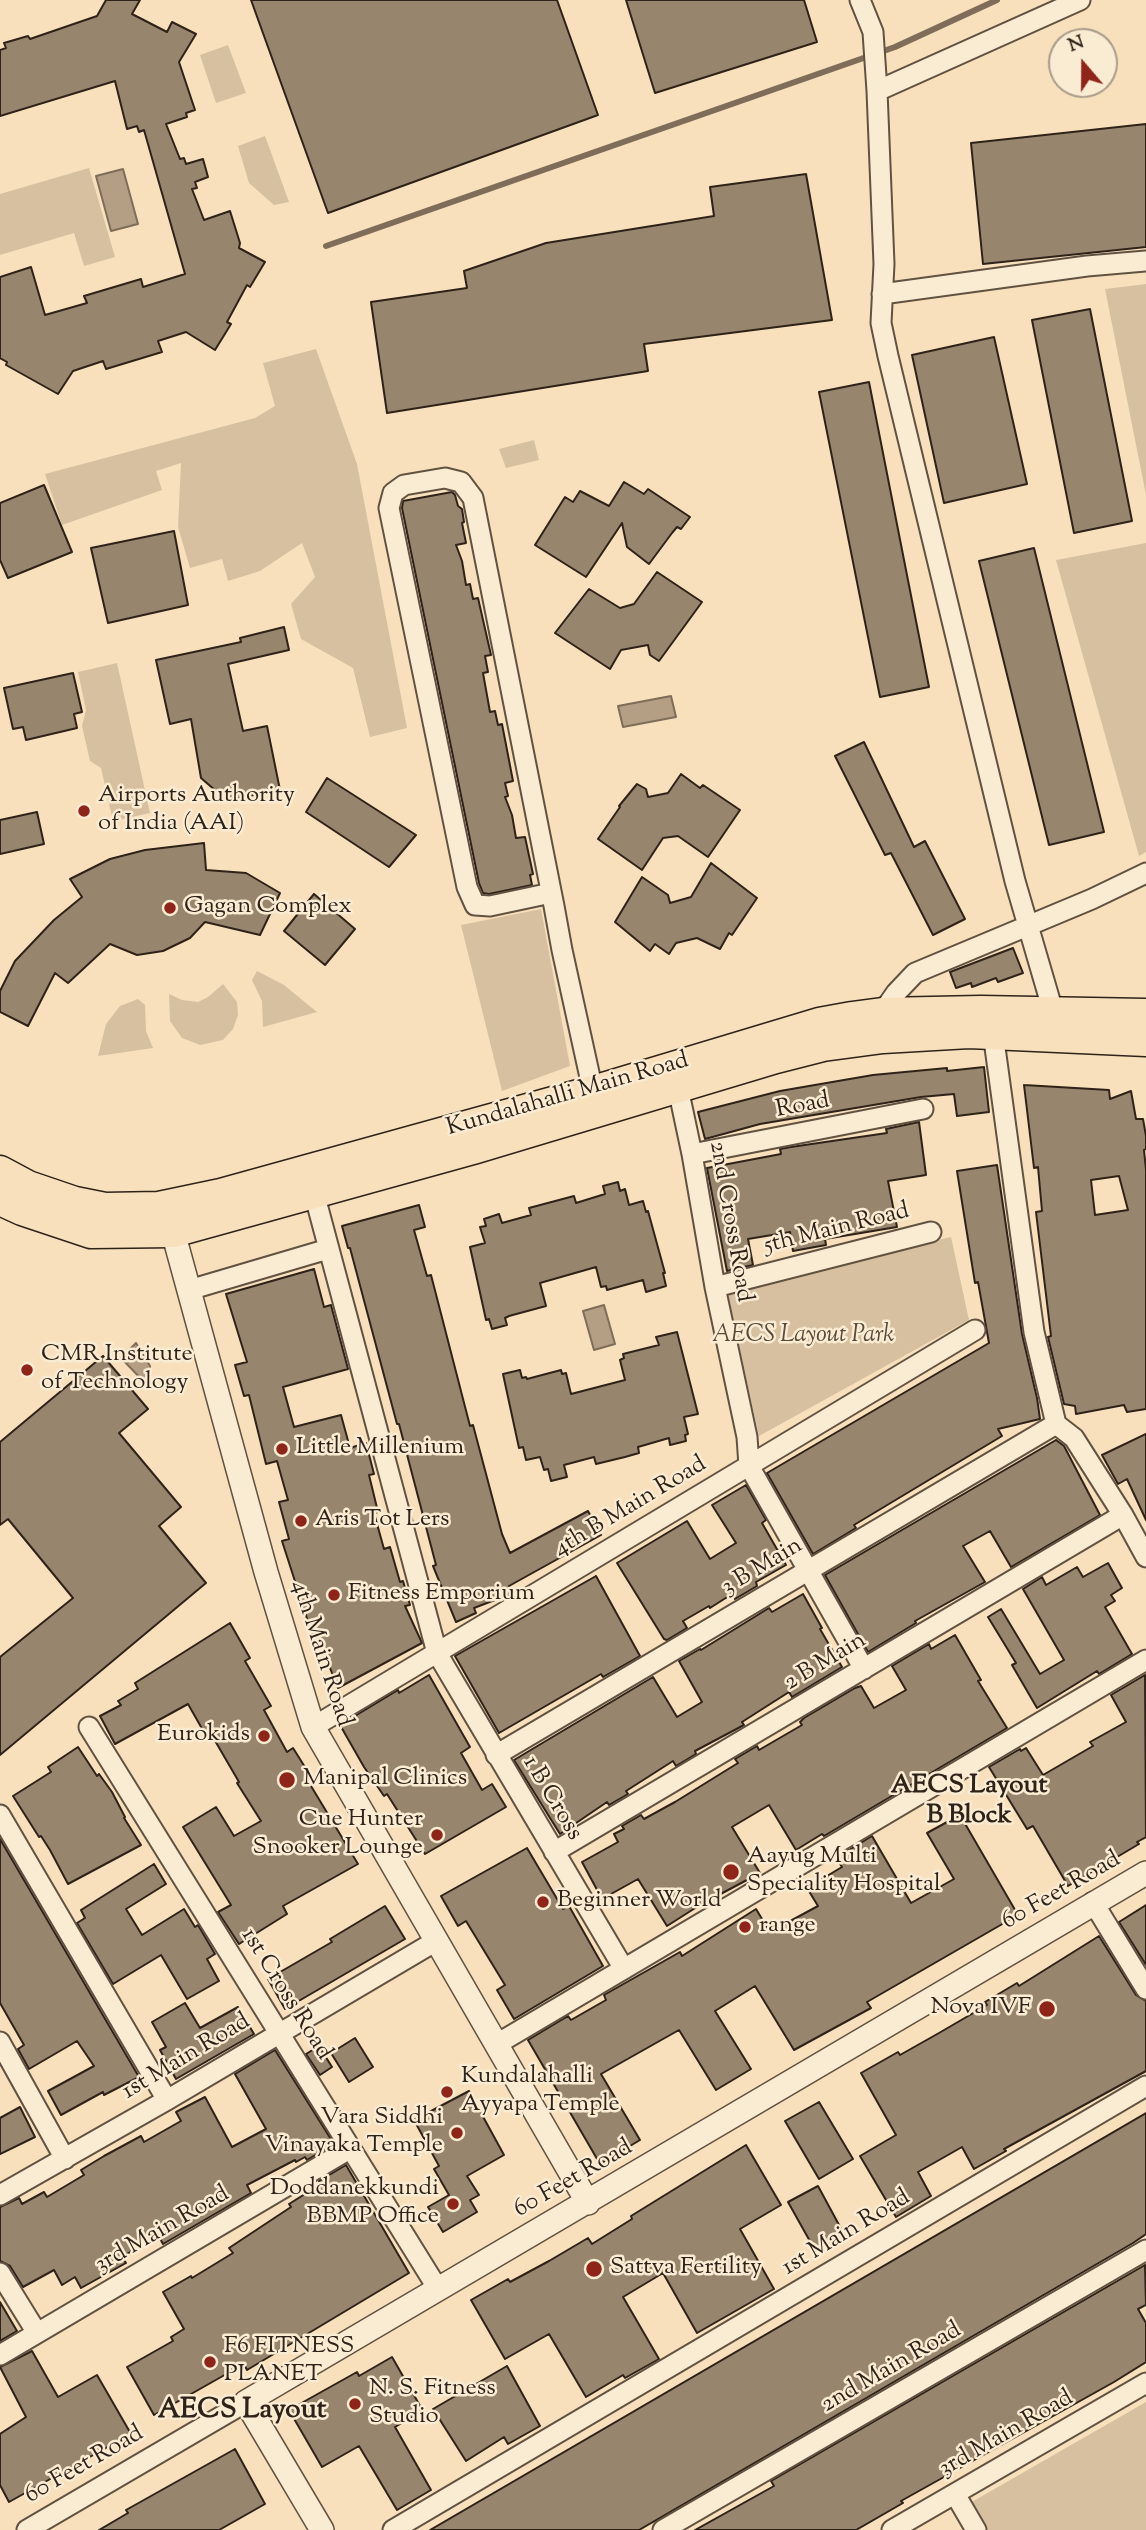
<!DOCTYPE html>
<html>
<head>
<meta charset="utf-8">
<style>
  body { margin:0 }
  #map { position:relative; width:1146px; height:2530px; overflow:hidden; background:#f8e0bc; font-family:"Sorts Mill Goudy",serif }
  canvas { display:block }
  .north { position:absolute; left:1048px; top:28px; width:70px; height:70px; box-sizing:border-box; background:#faebd3; border:2px solid #a99b88; border-radius:50%; rotate:340deg; font-size:19px; font-weight:700; line-height:28px; text-align:center; color:#2f2218 }
  .north::after { content:''; display:block; margin:auto; width:24px; height:32px; background:#8f2418; clip-path:polygon(50% 0,100% 100%,50% 72%,0 100%) }
</style>
</head>
<body>
<div id="map">
<canvas width="1146" height="2530"></canvas>
<div class="north">N</div>
</div>
<script>
const g = document.querySelector('canvas').getContext('2d');
g.lineJoin = 'round';
function fillPath(path, color) {
  g.fillStyle = color;
  g.fill(path, 'evenodd');
}
function shape(rows) {
  const path = new Path2D();
  for (const r of rows) {
    path.moveTo(r[0], r[1]);
    for (let i = 2; i < r.length; i += 2) path.lineTo(r[i], r[i + 1]);
  }
  return path;
}
function strokePath(path, color, width, dash) {
  g.strokeStyle = color;
  g.lineWidth = width;
  g.lineCap = dash ? 'butt' : 'round';
  g.setLineDash(dash || []);
  g.stroke(path);
}
function write(font, color, halo, rows, align = 'center') {
  g.font = font + ' "Sorts Mill Goudy",serif';
  g.lineWidth = 5;
  g.setLineDash([]);
  g.textBaseline = 'middle';
  g.strokeStyle = halo;
  g.fillStyle = color;
  for (const [text, x, y, turn = 0] of rows) {
    g.save();
    g.translate(x, y);
    g.rotate((+turn || 0) * Math.PI / 180);
    g.textAlign = isNaN(turn) ? turn : align;
    if (halo) g.strokeText(text, 0, 0);
    g.fillText(text, 0, 0);
    g.restore();
  }
}
fillPath(shape([
  [228,45,246,93,216,103,200,55],
  [265,136,289,202,274,205,249,183,238,146],
  [89,168,115,257,84,266,74,233,0,255,0,194],
  [1146,284,1146,495,1105,289],
  [316,349,357,464,407,728,370,737,353,668,301,639,291,604,315,577,302,543,260,571,228,581,222,559,190,568,178,527,181,463,156,471,162,490,62,525,45,474,255,418,275,406,263,363],
  [534,440,539,460,506,468,499,449],
  [1146,543,1146,852,1139,856,1056,560],
  [117,663,150,813,113,821,101,768,90,761,82,726,86,710,78,672],
  [541,909,570,1066,502,1091,461,925],
  [257,971,284,985,317,1012,263,1027,262,1001,252,980],
  [223,984,237,1002,238,1015,233,1029,223,1040,200,1045,182,1038,170,1021,169,994,182,1000,198,1002,208,997],
  [138,999,145,1005,146,1031,153,1048,98,1056,106,1024,120,1006],
  [951,1237,969,1320,759,1436,726,1288],
  [1146,2402,1146,2530,986,2530,970,2503]
]), '#d6c0a0');
const water = shape([
  [123,169,138,224,111,231,96,176,123,169],
  [671,696,676,717,623,727,618,706,671,696],
  [604,1305,615,1344,594,1350,583,1311,604,1305],
  [136,1343,150,1366,148,1386,121,1358,136,1343]
]);
fillPath(water, '#b49f84');
strokePath(water, '#7f6d59', 2);
strokePath(shape([
  [326,246,895,47,997,0]
]), '#7f6d59', 6);
const building = shape([
  [106,0,140,0,132,14,167,32,172,22,196,34,179,62,195,110,186,113,187,117,166,124,180,159,184,158,186,164,203,159,208,177,195,182,197,188,192,189,204,220,230,211,240,243,239,248,265,262,250,287,247,285,227,322,231,324,215,350,186,332,158,341,162,352,106,369,103,361,73,371,58,394,6,365,7,362,0,358,0,277,31,267,45,315,87,303,84,296,141,279,143,287,185,274,144,130,139,132,137,126,127,129,115,81,0,116,0,50,6,48,4,43,28,36,30,39,97,16,106,0],
  [251,0,557,0,598,115,328,213,251,0],
  [626,0,804,0,817,42,655,93,626,0],
  [1146,124,1146,247,983,264,971,143,1146,124],
  [806,174,832,320,644,344,648,371,387,413,371,302,467,288,464,271,546,243,714,216,710,187,806,174],
  [1090,309,1132,521,1074,533,1032,320,1090,309],
  [994,337,1027,484,944,503,912,355,994,337],
  [869,382,929,687,880,697,819,392,869,382],
  [624,482,644,494,648,489,690,517,681,529,677,527,672,533,649,564,627,547,622,523,586,577,535,545,565,497,573,502,580,491,609,506,624,482],
  [44,485,72,552,8,578,0,560,0,503,44,485],
  [452,492,455,495,458,506,462,509,464,522,462,523,466,543,456,545,462,561,466,585,470,584,473,599,478,598,491,655,485,656,488,672,483,673,490,712,495,711,498,725,502,724,513,781,505,783,508,796,505,797,512,815,516,838,525,837,533,874,530,875,532,885,489,894,483,893,479,883,402,508,403,501,452,492],
  [174,531,188,605,108,623,91,548,174,531],
  [1034,548,1104,832,1049,845,979,561,1034,548],
  [657,572,702,602,659,661,650,655,648,645,621,650,610,669,555,633,589,589,620,608,634,604,657,572],
  [284,627,289,650,228,664,243,731,267,726,280,790,233,799,216,791,201,778,191,719,170,724,156,660,241,642,240,638,284,627],
  [73,673,82,712,74,714,77,728,26,740,23,727,13,729,4,688,73,673],
  [864,742,914,847,925,841,965,919,933,935,891,853,885,855,835,756,864,742],
  [681,774,700,788,703,785,740,810,708,857,678,836,663,838,642,870,598,839,620,807,619,806,637,784,646,789,648,797,668,793,681,774],
  [327,778,416,835,389,867,306,812,327,778],
  [37,812,44,844,0,854,0,820,37,812],
  [204,843,206,870,246,873,280,893,260,935,205,922,190,938,163,951,137,955,110,944,68,983,55,973,28,1026,0,1012,0,991,15,961,54,920,82,897,70,879,110,859,145,850,204,843],
  [711,863,757,898,732,935,729,933,720,949,697,938,676,943,669,954,655,944,650,951,615,922,642,877,668,895,670,903,691,897,711,863],
  [314,894,355,929,325,965,284,931,314,894],
  [1013,948,1023,973,998,982,996,978,972,987,971,983,956,988,950,972,1013,948],
  [984,1067,989,1112,957,1116,954,1094,921,1097,760,1124,705,1139,698,1112,780,1091,873,1075,947,1068,947,1071,984,1067],
  [1024,1085,1109,1090,1110,1099,1131,1091,1136,1119,1143,1119,1146,1136,1146,1149,1144,1150,1146,1170,1146,1409,1127,1412,1124,1405,1076,1414,1075,1406,1064,1404,1048,1337,1051,1336,1036,1212,1042,1211,1038,1167,1034,1168,1024,1085],
  [1119,1176,1128,1210,1095,1215,1091,1180,1119,1176],
  [919,1122,926,1175,888,1181,897,1227,825,1239,826,1245,793,1251,790,1232,748,1239,753,1265,727,1271,707,1168,781,1154,780,1149,791,1147,887,1133,886,1129,919,1122],
  [997,1165,1022,1334,1037,1398,1040,1419,998,1429,1002,1436,854,1525,856,1528,813,1554,767,1473,989,1343,978,1282,975,1283,957,1171,997,1165],
  [618,1182,620,1191,625,1189,629,1205,643,1201,646,1212,648,1211,665,1273,663,1273,666,1286,646,1292,643,1280,607,1290,606,1286,601,1287,596,1267,540,1283,546,1306,509,1316,505,1318,507,1325,492,1329,489,1319,486,1320,470,1247,485,1243,480,1227,486,1226,484,1219,499,1214,502,1223,531,1215,529,1208,574,1196,576,1203,605,1194,603,1186,618,1182],
  [419,1205,425,1227,414,1230,427,1276,431,1275,470,1426,473,1425,502,1534,510,1553,588,1511,601,1535,509,1586,513,1593,474,1608,476,1613,456,1622,433,1566,436,1565,399,1424,397,1424,350,1248,348,1248,342,1226,419,1205],
  [314,1269,324,1307,331,1305,348,1369,283,1387,294,1427,341,1415,350,1448,366,1443,374,1474,369,1475,378,1512,374,1513,384,1549,390,1547,400,1582,403,1581,410,1605,405,1606,422,1643,338,1688,316,1633,312,1634,282,1541,289,1539,279,1502,288,1500,277,1461,266,1464,249,1395,244,1396,235,1365,247,1362,226,1294,314,1269],
  [677,1332,698,1414,684,1417,688,1434,685,1435,686,1441,670,1445,669,1438,638,1447,639,1453,625,1457,596,1464,594,1457,564,1465,567,1477,551,1481,548,1469,544,1470,540,1457,526,1460,523,1447,519,1448,503,1374,520,1370,522,1378,526,1377,527,1379,561,1370,562,1374,566,1373,571,1394,625,1380,620,1360,624,1358,623,1354,659,1345,656,1337,677,1332],
  [103,1356,148,1409,119,1433,181,1507,159,1526,206,1583,0,1755,0,1657,73,1598,8,1519,0,1525,0,1442,103,1356],
  [1146,1434,1146,1520,1127,1479,1118,1484,1102,1455,1146,1434],
  [1056,1440,1064,1446,1100,1515,1011,1567,990,1531,963,1546,985,1582,915,1621,916,1623,868,1652,825,1575,1056,1440],
  [746,1485,766,1520,762,1523,786,1565,756,1582,757,1586,735,1599,732,1594,710,1608,709,1606,683,1621,687,1628,667,1640,664,1639,617,1563,687,1521,710,1559,736,1543,712,1505,746,1485],
  [1108,1563,1122,1588,1111,1595,1115,1601,1105,1607,1132,1654,1099,1674,1097,1671,1037,1708,1012,1665,1016,1663,988,1617,1001,1609,1040,1674,1064,1660,1023,1589,1042,1577,1046,1585,1077,1567,1083,1577,1108,1563],
  [596,1576,640,1656,603,1677,601,1674,499,1733,455,1656,596,1576],
  [803,1594,822,1628,820,1629,842,1667,792,1697,789,1692,742,1722,744,1725,695,1751,696,1754,676,1766,673,1761,626,1791,628,1794,609,1805,607,1802,560,1834,514,1760,653,1677,677,1717,702,1702,679,1661,700,1649,701,1650,769,1608,772,1612,803,1594],
  [230,1623,250,1658,245,1661,271,1706,264,1710,287,1752,293,1748,315,1783,311,1786,358,1864,283,1906,287,1914,239,1944,218,1912,231,1905,183,1827,216,1807,234,1836,261,1821,237,1783,239,1782,214,1739,209,1741,188,1704,115,1744,100,1716,121,1705,118,1701,138,1689,135,1683,230,1623],
  [955,1635,981,1680,978,1681,1007,1728,824,1836,822,1834,796,1850,769,1805,732,1827,760,1873,700,1905,667,1926,638,1879,602,1899,582,1862,618,1842,614,1834,624,1829,622,1826,641,1815,644,1819,675,1802,738,1763,735,1759,757,1746,759,1750,802,1725,800,1722,804,1718,855,1688,861,1686,874,1708,906,1690,892,1666,929,1644,931,1649,955,1635],
  [429,1675,470,1747,461,1753,482,1790,492,1784,506,1807,425,1854,387,1794,384,1796,364,1767,340,1725,398,1690,399,1693,429,1675],
  [1145,1675,1146,1837,1137,1842,1139,1844,1068,1886,1033,1826,1027,1829,989,1767,1020,1749,1021,1751,1026,1748,1043,1775,1093,1746,1090,1742,1126,1722,1111,1695,1145,1675],
  [78,1747,97,1776,99,1774,112,1792,125,1817,124,1818,141,1845,68,1884,50,1850,41,1836,39,1837,13,1796,51,1772,48,1767,78,1747],
  [960,1815,1018,1915,867,2002,871,2008,794,2050,755,1986,715,2011,751,2069,716,2090,679,2030,601,2074,640,2140,600,2164,528,2040,568,2016,571,2020,606,2000,604,1995,680,1952,682,1956,756,1909,770,1932,818,1906,807,1888,842,1867,836,1858,872,1836,911,1903,954,1879,927,1833,960,1815],
  [0,1839,139,2077,104,2095,103,2092,61,2115,48,2091,94,2066,77,2041,29,2069,18,2049,24,2045,0,2003,0,1839],
  [527,1848,563,1909,569,1906,603,1966,514,2019,497,1990,505,1985,466,1921,458,1926,441,1896,527,1848],
  [154,1864,166,1884,126,1909,142,1935,184,1909,195,1927,198,1925,215,1954,207,1959,219,1981,187,1999,161,1955,113,1984,77,1923,85,1918,81,1910,154,1864],
  [1146,1905,1146,1965,1119,1922,1146,1905],
  [385,1906,405,1939,285,2009,268,1979,332,1942,330,1939,385,1906],
  [1099,1936,1136,1995,1146,2001,1146,2071,1004,2149,1006,2151,974,2169,962,2147,918,2172,931,2196,896,2217,860,2156,896,2135,861,2073,898,2052,900,2055,939,2033,987,2005,985,2002,1017,1983,1019,1986,1099,1936],
  [185,2003,200,2028,238,2007,254,2034,176,2079,160,2050,166,2047,152,2022,185,2003],
  [355,2038,373,2067,349,2082,331,2053,355,2038],
  [319,2046,332,2067,320,2075,306,2054,319,2046],
  [275,2050,334,2144,307,2160,305,2157,296,2162,295,2160,247,2185,251,2193,163,2244,158,2235,122,2257,126,2263,81,2288,75,2277,62,2285,54,2270,23,2287,10,2266,0,2261,0,2207,19,2198,22,2204,44,2192,47,2197,84,2175,81,2170,104,2156,141,2136,144,2142,181,2121,176,2112,205,2097,232,2147,266,2129,235,2074,275,2050],
  [469,2091,504,2155,467,2176,479,2195,470,2200,477,2212,443,2232,428,2207,449,2195,434,2169,439,2166,414,2120,469,2091],
  [819,2102,853,2159,819,2179,785,2121,819,2102],
  [20,2107,35,2137,0,2154,0,2118,20,2107],
  [1146,2113,1146,2234,1133,2243,639,2530,430,2530,1146,2113],
  [746,2145,781,2205,740,2229,774,2289,697,2333,663,2273,623,2297,659,2359,625,2378,623,2375,586,2397,549,2334,505,2359,471,2300,508,2279,510,2282,549,2261,588,2238,592,2244,632,2219,631,2216,746,2145],
  [346,2165,409,2273,247,2370,244,2364,154,2415,127,2367,173,2341,171,2337,184,2329,163,2292,191,2276,192,2278,233,2253,229,2248,291,2207,289,2204,321,2184,319,2181,346,2165],
  [818,2186,845,2236,816,2252,788,2202,818,2186],
  [1145,2265,1146,2305,1138,2309,1146,2323,1146,2362,1114,2382,901,2501,903,2503,856,2530,695,2530,774,2486,771,2481,1145,2265],
  [0,2302,17,2331,0,2341,0,2302],
  [32,2351,58,2397,97,2375,131,2434,9,2502,0,2485,0,2434,26,2417,0,2367,32,2351],
  [392,2357,423,2411,395,2427,431,2490,397,2510,359,2446,322,2467,289,2410,357,2372,359,2376,392,2357],
  [507,2366,540,2426,508,2444,504,2437,466,2461,433,2409,507,2366],
  [235,2449,265,2504,219,2530,99,2530,128,2513,126,2510,235,2449]
]);
fillPath(building, '#98856d');
strokePath(building, '#2f2218', 2);
const minor = shape([
  [860,0,873,32,877,91,884,264,881,323,888,356,1015,881,1053,1011],
  [877,91,1080,0],
  [882,294,1087,266,1146,261],
  [551,893,490,906,475,905,467,887,389,508,393,493,404,485,445,478,461,482,473,498,554,906,562,950,593,1091],
  [882,1019,882,1013,896,993,915,973,1092,899,1146,873],
  [993,1033,1034,1332,1056,1424],
  [678,1088,692,1154,715,1287,747,1437,749,1466,864,1669],
  [692,1154,923,1109],
  [314,1193,437,1653,624,1969],
  [715,1287,931,1232],
  [189,1290,328,1249],
  [1056,1424,1074,1438,1123,1515,1146,1557],
  [89,1727,438,2289],
  [313,1727,975,1330],
  [496,1755,1056,1424],
  [0,1815,167,2100],
  [554,1852,1123,1515],
  [1093,1902,1146,1989],
  [0,2042,65,2159],
  [497,2044,1146,1660],
  [0,2195,167,2100,436,1941],
  [0,2273,37,2333],
  [0,2355,351,2148],
  [955,2494,976,2530],
  [27,2530,246,2402],
  [393,2530,1146,2086],
  [663,2530,1146,2250],
  [892,2530,1146,2383]
]);
const tertiary = shape([
  [173,1232,266,1572,313,1727,588,2203],
  [322,2530,246,2402,1146,1873]
]);
const primary = shape([
  [0,1171,28,1186,75,1202,105,1208,159,1207,221,1194,593,1091,819,1023,852,1017,882,1013,981,1011,1146,1014],
  [0,1200,22,1210,91,1233,173,1232,476,1148,776,1058,823,1046,883,1038,969,1033,1146,1041]
]);
strokePath(minor, '#615241', 23);
strokePath(tertiary, '#615241', 26);
strokePath(primary, '#2f2218', 33);
strokePath(minor, '#faebd3', 19);
strokePath(tertiary, '#faebd3', 23);
strokePath(primary, '#f8e0bc', 30);
for (const [x, y, r, color] of [
  [84,811,7,"#8f2418"],
  [170,908,7,"#8f2418"],
  [27,1370,7,"#8f2418"],
  [282,1449,7,"#8f2418"],
  [301,1521,7,"#8f2418"],
  [334,1595,7,"#8f2418"],
  [264,1736,7,"#8f2418"],
  [287,1780,9,"#8f2418"],
  [437,1835,7,"#8f2418"],
  [731,1872,9,"#8f2418"],
  [543,1902,7,"#8f2418"],
  [745,1927,7,"#8f2418"],
  [1047,2009,9,"#8f2418"],
  [447,2092,7,"#8f2418"],
  [457,2133,7,"#8f2418"],
  [453,2204,7,"#8f2418"],
  [594,2269,9,"#8f2418"],
  [210,2362,7,"#8f2418"],
  [355,2404,7,"#8f2418"]
]) {
  const dot = new Path2D();
  dot.arc(x, y, r, 0, 2 * Math.PI);
  g.fillStyle = color;
  g.fill(dot);
  strokePath(dot, '#faebd3', 2.5);
}
write('24px', '#2f2218', '#faebd3', [
  ["Airports Authority",98,797],
  ["of India (AAI)",98,825],
  ["Gagan Complex",184,908],
  ["CMR Institute",41,1356],
  ["of Technology",41,1384],
  ["Little Millenium",296,1449],
  ["Aris Tot Lers",315,1521],
  ["Fitness Emporium",348,1595],
  ["Eurokids",250,1736,"right"],
  ["Manipal Clinics",303,1780],
  ["Cue Hunter",423,1821,"right"],
  ["Snooker Lounge",423,1849,"right"],
  ["Aayug Multi",747,1858],
  ["Speciality Hospital",747,1886],
  ["Beginner World",557,1902],
  ["range",759,1927],
  ["Nova IVF",1031,2009,"right"],
  ["Kundalahalli",461,2078],
  ["Ayyapa Temple",461,2106],
  ["Vara Siddhi",443,2119,"right"],
  ["Vinayaka Temple",443,2147,"right"],
  ["Doddanekkundi",439,2190,"right"],
  ["BBMP Office",439,2218,"right"],
  ["Sattva Fertility",610,2269],
  ["F6 FITNESS",224,2348],
  ["PLANET",224,2376],
  ["N. S. Fitness",369,2390],
  ["Studio",369,2418]
], 'left');
write('24px', '#2f2218', '#faebd3', [
  ["Kundalahalli Main Road",568,1096,-16],
  ["Road",803,1107,-11],
  ["2nd Cross Road",729,1222,80],
  ["5th Main Road",837,1230,-14],
  ["4th B Main Road",631,1508,-31],
  ["3 B Main",763,1568,-31],
  ["4th Main Road",320,1654,72],
  ["2 B Main",826,1663,-31],
  ["1 B Cross",551,1799,59],
  ["60 Feet Road",1062,1892,-30],
  ["1st Cross Road",285,1995,58],
  ["1st Main Road",187,2058,-31],
  ["60 Feet Road",574,2180,-30],
  ["3rd Main Road",163,2231,-30],
  ["1st Main Road",847,2234,-31],
  ["2nd Main Road",892,2369,-30],
  ["3rd Main Road",1007,2435,-30],
  ["60 Feet Road",85,2466,-30]
]);
write('italic 24px', '#594a3a', '#faebd3', [
  ["AECS Layout Park",803,1337]
]);
write('bold 26px', '#2f2218', '#faebd3', [
  ["AECS Layout",969,1788],
  ["B Block",969,1818]
]);
write('bold 28px', '#2f2218', '#faebd3', [
  ["AECS Layout",242,2412]
]);
</script>
</body>
</html>
